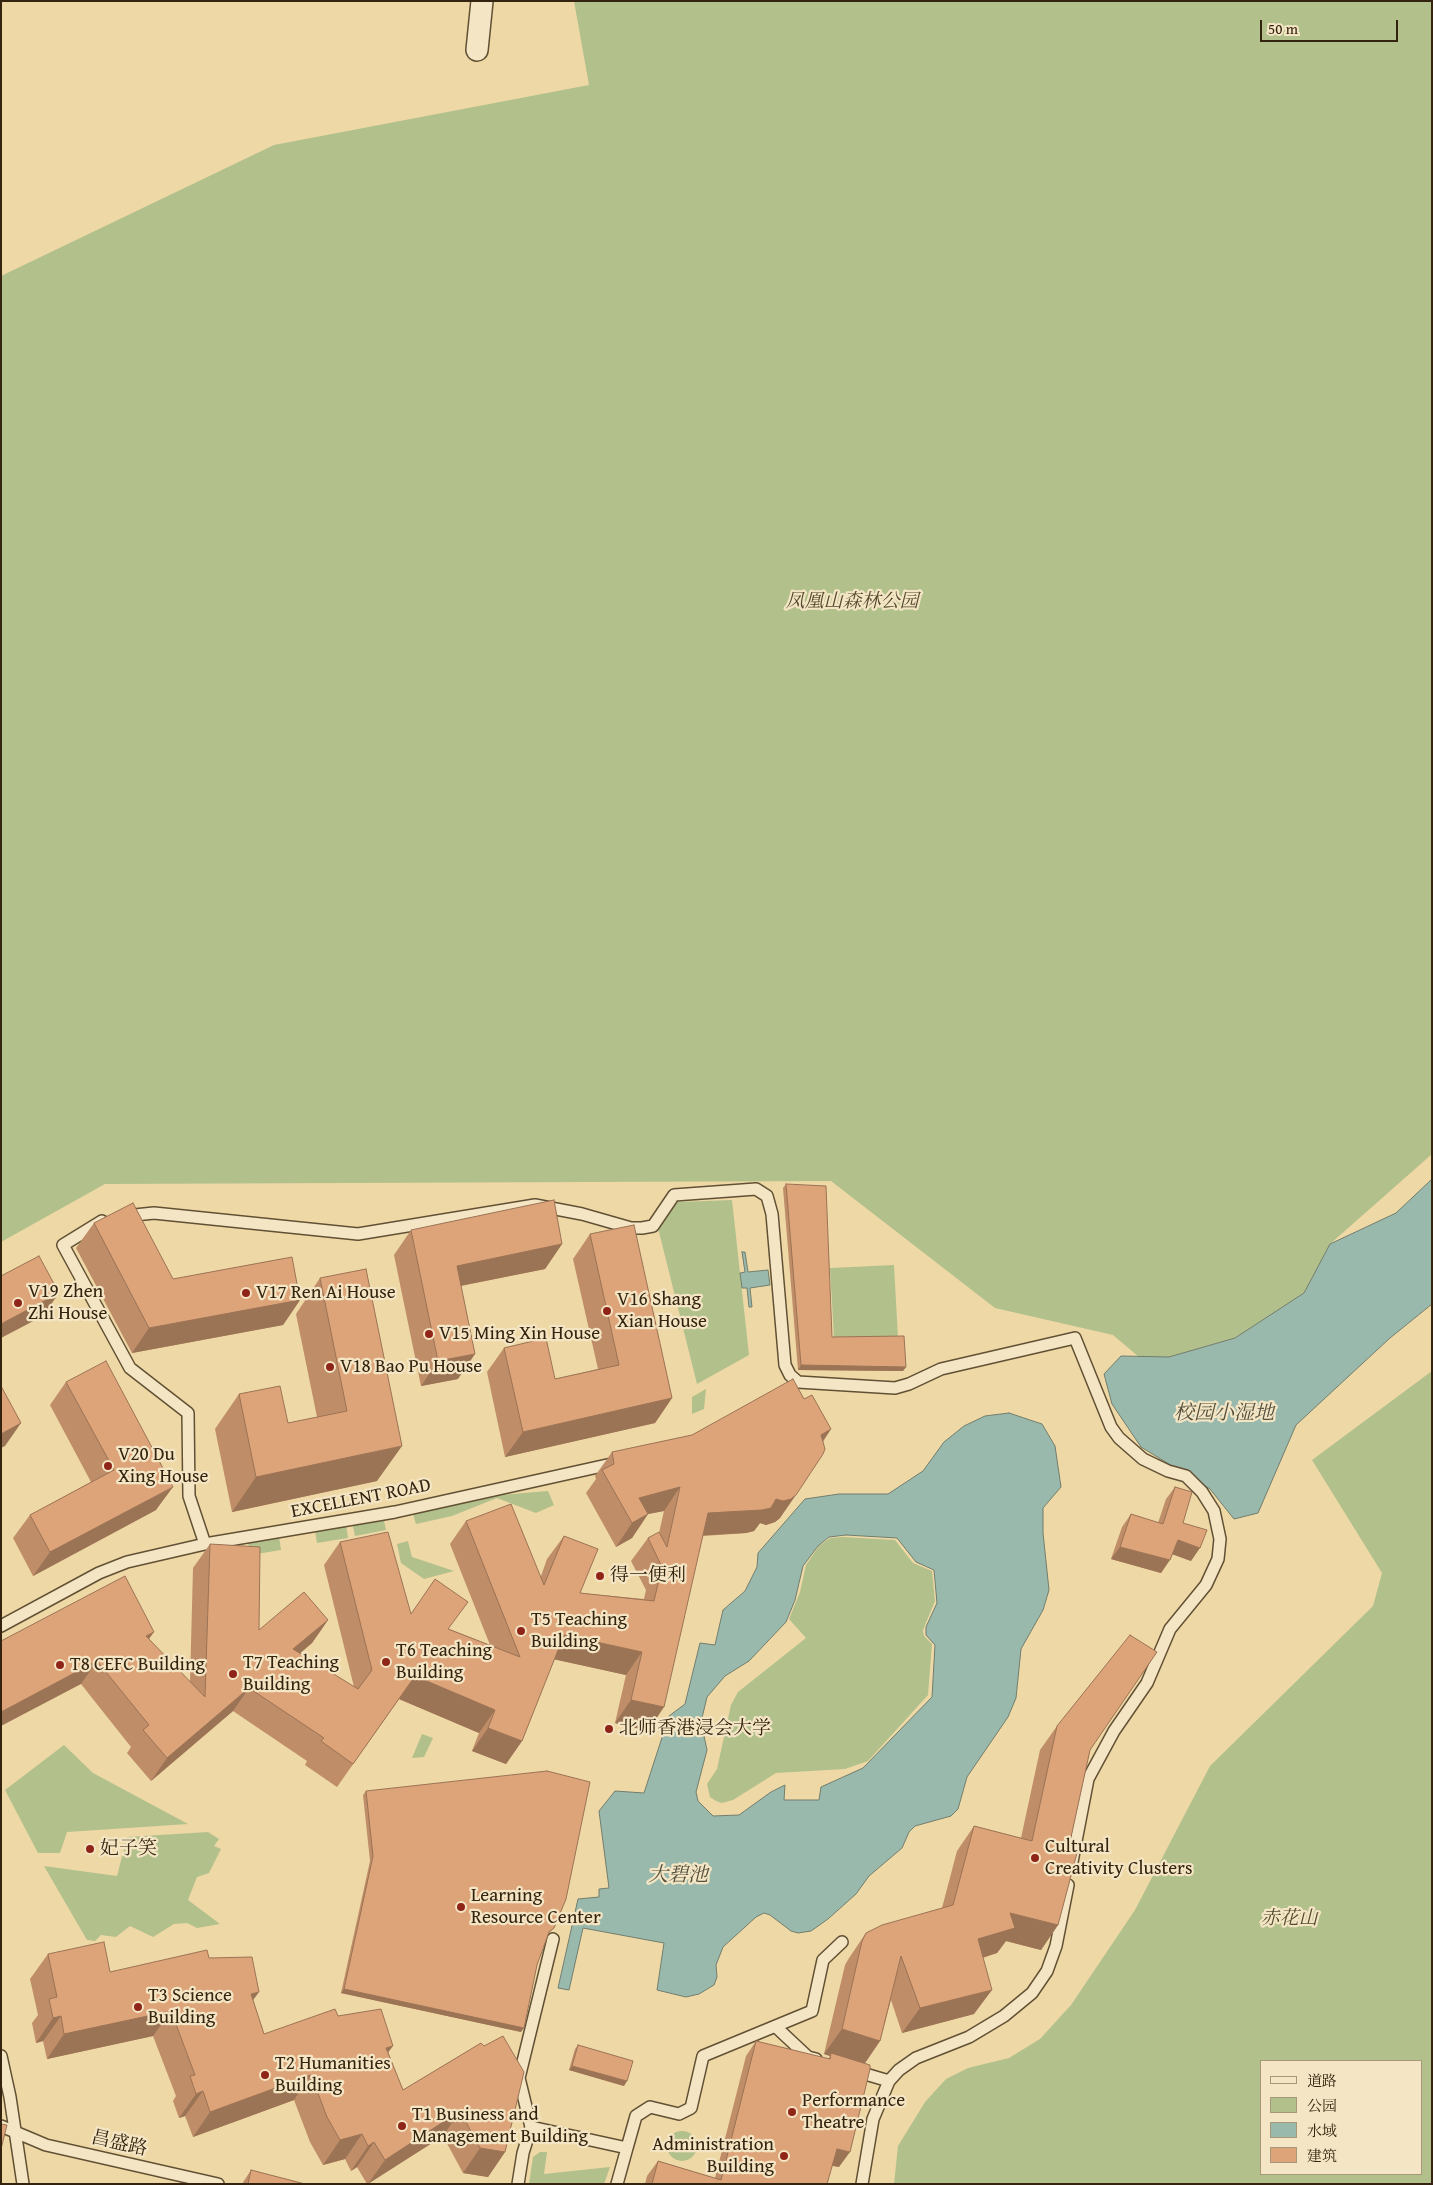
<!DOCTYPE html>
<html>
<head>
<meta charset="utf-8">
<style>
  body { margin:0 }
  #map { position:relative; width:1433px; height:2185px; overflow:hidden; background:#eed8a6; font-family:"Gentium Book Plus","Noto Serif SC",serif }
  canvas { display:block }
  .frame { position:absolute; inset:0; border:2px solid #34230e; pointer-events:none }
  .legend { position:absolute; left:1260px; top:2060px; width:162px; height:115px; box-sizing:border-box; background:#f4e6c5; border:1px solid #a7987c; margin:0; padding:6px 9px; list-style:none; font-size:15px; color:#34230e }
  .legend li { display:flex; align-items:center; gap:10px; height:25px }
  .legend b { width:25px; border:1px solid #a7987c }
  .scale { position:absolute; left:1260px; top:20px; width:138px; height:22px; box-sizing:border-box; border:2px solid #34230e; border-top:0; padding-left:6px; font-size:15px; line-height:18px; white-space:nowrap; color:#34230e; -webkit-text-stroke:4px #f4e6c5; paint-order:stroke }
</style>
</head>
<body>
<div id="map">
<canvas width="1433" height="2185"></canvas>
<div class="frame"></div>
<ul class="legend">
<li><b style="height:6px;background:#f4e6c5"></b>道路</li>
<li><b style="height:14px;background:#b2c08c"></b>公园</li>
<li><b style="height:14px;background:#9ab9ad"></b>水域</li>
<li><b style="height:14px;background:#dea479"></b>建筑</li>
</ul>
<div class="scale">50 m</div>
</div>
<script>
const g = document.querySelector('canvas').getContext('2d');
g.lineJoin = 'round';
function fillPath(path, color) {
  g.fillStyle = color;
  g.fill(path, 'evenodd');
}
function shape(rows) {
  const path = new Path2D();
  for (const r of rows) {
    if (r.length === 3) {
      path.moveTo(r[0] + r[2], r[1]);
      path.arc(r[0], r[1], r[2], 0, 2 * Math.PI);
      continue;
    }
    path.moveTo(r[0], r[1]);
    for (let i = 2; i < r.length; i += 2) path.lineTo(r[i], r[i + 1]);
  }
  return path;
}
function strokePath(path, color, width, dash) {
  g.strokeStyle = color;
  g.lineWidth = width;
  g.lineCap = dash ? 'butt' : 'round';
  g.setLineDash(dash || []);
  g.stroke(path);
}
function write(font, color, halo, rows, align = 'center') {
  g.font = font + ' "Gentium Book Plus","Noto Serif SC",serif';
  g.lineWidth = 4.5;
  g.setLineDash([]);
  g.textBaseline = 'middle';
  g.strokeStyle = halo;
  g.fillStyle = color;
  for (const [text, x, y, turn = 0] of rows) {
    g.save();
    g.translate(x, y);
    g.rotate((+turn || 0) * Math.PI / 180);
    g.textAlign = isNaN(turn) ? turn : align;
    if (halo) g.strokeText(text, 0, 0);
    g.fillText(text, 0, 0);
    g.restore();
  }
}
fillPath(shape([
  [574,1,1432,1,1432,1154,1330,1244,1304,1293,1235,1338,1169,1357,1139,1357,1113,1335,995,1308,831,1181,105,1184,1,1242,1,276,274,145,589,85],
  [732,1200,749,1355,697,1384,658,1228,673,1204,678,1202],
  [894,1265,898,1338,834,1338,830,1268],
  [1432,1371,1432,2184,894,2184,898,2146,925,2102,946,2079,968,2068,1009,2058,1040,2039,1071,2005,1135,1910,1210,1766,1373,1606,1382,1573,1312,1460],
  [1262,2061,1422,2061,1422,2174,1262,2174],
  [706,1389,704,1409,692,1414,692,1397],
  [548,1491,554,1505,536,1513,497,1498,452,1516,416,1524,412,1511,489,1496],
  [383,1516,386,1530,355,1536,352,1522],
  [346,1524,348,1538,317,1543,315,1530],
  [279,1536,281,1550,250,1555,248,1542],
  [844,1537,895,1540,913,1563,932,1571,935,1601,923,1630,924,1636,932,1644,928,1695,868,1761,845,1769,776,1773,733,1800,722,1803,716,1801,710,1797,707,1784,717,1769,731,1705,738,1692,806,1638,789,1619,800,1592,806,1565,819,1546,830,1538],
  [408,1541,412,1557,454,1571,424,1579,401,1563,397,1544],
  [422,1734,433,1738,424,1757,412,1758],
  [64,1745,93,1773,188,1824,67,1832,60,1853,38,1853,5,1790],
  [208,1832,219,1839,214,1846,221,1849,209,1873,197,1877,188,1900,220,1924,197,1928,187,1923,174,1924,153,1937,130,1926,116,1937,101,1935,95,1941,87,1940,44,1866,117,1876,127,1837],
  [682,2146,15],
  [540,2152,547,2152,544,2174,610,2167,604,2184,529,2184,533,2157]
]), '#b2c08c');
const water = shape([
  [1432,1179,1432,1304,1390,1338,1296,1425,1258,1513,1234,1519,1210,1489,1141,1447,1112,1404,1104,1374,1121,1356,1169,1357,1235,1338,1304,1293,1330,1244,1396,1213,1432,1179],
  [742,1252,745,1252,748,1272,768,1270,770,1285,750,1288,752,1307,749,1307,747,1288,742,1288,740,1273,745,1272,742,1252],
  [1009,1413,1042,1424,1055,1446,1061,1487,1043,1508,1043,1533,1049,1590,1043,1610,1021,1649,1016,1698,1008,1717,967,1777,958,1809,951,1816,915,1826,909,1832,902,1848,869,1876,856,1894,828,1919,811,1931,798,1933,791,1931,770,1915,764,1913,756,1917,723,1947,716,1965,717,1977,714,1985,699,1994,686,1997,657,1990,664,1943,583,1928,569,1990,558,1988,578,1899,599,1897,599,1889,609,1888,599,1811,615,1791,644,1793,669,1716,685,1704,700,1643,715,1645,723,1610,745,1591,757,1567,758,1553,805,1499,839,1494,888,1494,923,1471,944,1442,964,1426,985,1416,1009,1413],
  [846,1535,897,1538,916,1562,934,1570,937,1603,926,1627,926,1635,935,1645,932,1697,863,1768,821,1787,819,1800,784,1800,785,1785,771,1792,739,1815,713,1816,698,1801,696,1792,707,1750,701,1722,707,1697,725,1676,749,1661,786,1622,795,1600,803,1566,818,1546,829,1537,846,1535]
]);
fillPath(water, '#9ab9ad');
strokePath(water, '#717d6d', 1);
const lane = shape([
  [125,1216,154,1213,358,1234,535,1205,582,1214,631,1228,642,1228,653,1226,674,1195,756,1189,767,1196,772,1214,785,1365,790,1375,798,1382,895,1388,909,1384,941,1369,1075,1338,1111,1427,1119,1438,1143,1459,1168,1471,1186,1476,1202,1492,1214,1511,1220,1539,1218,1559,1206,1585,1170,1629,1147,1683,1114,1731,1088,1779,1071,1867],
  [102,1221,63,1245,130,1368,188,1413,189,1496,205,1544],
  [1,1626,99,1573,127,1562,205,1544,395,1512,616,1463],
  [776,2027,808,2057,816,2059],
  [1,2056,10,2097,23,2184],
  [855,2071,889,2081],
  [1,2126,46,2145,218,2184],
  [531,2127,519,2078,553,1939],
  [627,2148,636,2116,650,2107,679,2114,691,2108,703,2056,812,2011,823,1960,842,1942],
  [518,2184,523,2153,531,2127,627,2148,617,2184],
  [862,2184,873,2119,889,2081,899,2070,916,2058,969,2037,1004,2016,1032,1993,1047,1971,1056,1946,1068,1885]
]);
const street = shape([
  [477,50,482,1]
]);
strokePath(lane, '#625034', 14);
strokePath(street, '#625034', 24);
strokePath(lane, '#f4e6c5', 11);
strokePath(street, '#f4e6c5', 21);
fillPath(shape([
  [786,1184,832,1337,906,1367,903,1371,798,1370,783,1188],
  [94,1223,173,1279,300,1300,283,1325,132,1353,76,1248],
  [411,1230,562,1244,545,1269,461,1286,458,1379,421,1386,394,1255],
  [590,1234,672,1398,655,1423,505,1457,487,1372,504,1348,555,1379,598,1369,573,1259],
  [320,1278,377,1481,232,1512,215,1429,239,1394,288,1423,317,1417,296,1314],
  [66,1382,156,1510,33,1576,13,1538,30,1515,91,1482,50,1405],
  [804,1399,831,1429,823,1442,780,1518,775,1522,766,1525,760,1523,754,1531,746,1533,703,1536,648,1731,615,1723,626,1675,554,1659,522,1741,506,1764,472,1751,479,1733,399,1699,337,1787,305,1765,307,1761,233,1711,151,1781,127,1753,131,1747,81,1684,1,1641,190,1682,193,1568,210,1544,259,1630,328,1620,312,1643,300,1653,354,1687,324,1565,340,1542,411,1614,490,1645,450,1544,466,1521,541,1576,547,1559,564,1536,580,1593,644,1599,646,1590,631,1561,648,1538,659,1533,664,1511,648,1514,632,1538,616,1547,586,1493,596,1479,595,1476,612,1452,692,1435],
  [1175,1487,1191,1561,1172,1554,1161,1573,1111,1559,1122,1527,1131,1514,1158,1523,1166,1499],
  [1057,1726,1090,1750,1068,1851,1058,1925,1041,1950,1006,1941,997,1953,983,1958,974,2014,902,2033,891,2000,880,2041,865,2063,839,2167,832,2166,827,2184,645,2184,647,2176,658,2161,715,2178,746,2056,756,2041,828,2059,830,2056,824,2054,845,1965,849,1958,866,1933,942,1908,957,1851,974,1826,1021,1838,1040,1750],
  [366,1791,554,1928,548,1934,537,1965,521,2032,341,1993,370,1861,363,1795],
  [48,1954,110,1972,209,1958,253,2000,264,2034,338,2016,388,2052,403,2090,481,2043,505,2152,488,2177,463,2173,443,2136,367,2184,357,2167,351,2171,345,2159,323,2165,310,2142,294,2100,193,2137,185,2116,179,2118,173,2101,176,2096,153,2036,47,2059,43,2041,36,2043,32,2023,38,2015,30,1979],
  [578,2045,624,2086,569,2070,575,2049],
  [251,2170,305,2184,242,2184]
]), '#bf8d68');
fillPath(shape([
  [562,1244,545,1269,439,1290,457,1266],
  [59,1293,43,1316,1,1338,1,1324],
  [300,1300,283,1325,132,1353,149,1328],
  [475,1354,458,1379,421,1386,438,1361],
  [801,1365,906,1367,903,1371,798,1370],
  [672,1398,655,1423,505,1457,523,1432],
  [21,1423,5,1446,1,1448,1,1434],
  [831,1429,815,1452,821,1435],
  [402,1446,377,1481,232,1512,256,1477],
  [173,1487,156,1510,33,1576,50,1552],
  [680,1487,664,1511,648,1514,632,1538,616,1547,632,1523,639,1498],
  [796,1495,780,1518,775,1522,766,1525,760,1523,754,1531,746,1533,692,1536,708,1513],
  [1178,1540,1200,1548,1191,1561,1169,1553],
  [1120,1547,1170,1560,1161,1573,1111,1559],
  [328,1620,312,1643,277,1673,293,1649],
  [154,1632,137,1656,146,1636],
  [564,1635,642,1652,626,1675,548,1658],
  [97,1661,81,1684,1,1726,1,1712],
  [415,1676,495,1710,479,1733,399,1699],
  [249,1688,233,1711,151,1781,167,1758],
  [631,1700,664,1707,648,1731,615,1723],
  [488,1728,522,1741,506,1764,472,1751],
  [1010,1913,1058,1925,1041,1950,1006,1941,997,1953,960,1964,978,1939],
  [344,1989,524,2028,521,2032,341,1993],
  [992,1990,974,2014,902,2033,920,2008],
  [259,1992,241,2017,251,1994],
  [171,2011,153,2036,47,2059,64,2034],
  [61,2016,43,2041,36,2043,53,2018],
  [842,2029,880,2041,863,2066,831,2053,830,2056,824,2054],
  [393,2046,375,2070,386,2048],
  [572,2066,627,2081,624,2086,569,2070],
  [311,2075,294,2100,193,2137,210,2112],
  [203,2091,185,2116,179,2118,196,2094],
  [460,2111,443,2136,368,2184,385,2160],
  [362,2134,345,2159,323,2165,340,2140],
  [374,2142,357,2167,351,2171,368,2146],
  [480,2148,505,2152,488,2177,463,2173],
  [837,2149,850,2152,839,2167,826,2164]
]), '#9b7355');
const building = shape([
  [786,1184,826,1186,832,1337,904,1336,906,1367,801,1365,786,1184],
  [554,1200,562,1244,457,1266,475,1354,438,1361,411,1230,554,1200],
  [133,1203,173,1279,292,1257,300,1300,149,1328,94,1223,133,1203],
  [634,1225,672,1398,523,1432,504,1348,546,1338,555,1379,619,1365,590,1234,634,1225],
  [39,1256,59,1293,1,1324,1,1276,39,1256],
  [366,1269,402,1446,256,1477,239,1394,280,1386,288,1423,347,1411,320,1278,366,1269],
  [106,1361,173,1487,50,1552,30,1515,114,1470,66,1382,106,1361],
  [793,1379,804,1399,812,1395,831,1429,821,1435,825,1449,823,1454,796,1495,791,1499,783,1501,776,1499,771,1508,762,1510,708,1513,664,1707,631,1700,642,1652,564,1635,522,1741,488,1728,495,1710,415,1676,353,1764,321,1741,324,1738,249,1688,167,1758,143,1730,149,1725,97,1661,1,1712,1,1641,125,1576,154,1632,146,1636,205,1697,210,1544,260,1547,259,1630,304,1592,328,1620,293,1649,358,1689,372,1670,340,1542,388,1532,411,1614,435,1579,468,1602,448,1629,520,1657,466,1521,511,1504,544,1585,564,1536,598,1549,580,1593,654,1601,662,1567,648,1538,659,1532,667,1547,680,1487,639,1498,648,1514,632,1523,602,1470,614,1464,612,1452,692,1435,793,1379],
  [1,1386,21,1423,1,1434,1,1386],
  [1175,1487,1192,1492,1183,1523,1207,1530,1200,1548,1178,1540,1170,1560,1120,1547,1131,1514,1163,1524,1175,1487],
  [1130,1635,1157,1652,1090,1750,1068,1851,1077,1853,1058,1925,1010,1913,1015,1928,978,1939,992,1990,920,2008,901,1956,880,2041,842,2029,862,1941,866,1933,882,1925,953,1905,974,1826,1032,1841,1057,1726,1130,1635],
  [547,1771,590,1782,566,1899,554,1928,549,1932,537,1965,524,2028,344,1989,373,1856,366,1791,547,1771],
  [104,1942,110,1972,207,1950,209,1958,252,1957,259,1992,251,1994,264,2034,335,2009,338,2016,381,2009,393,2046,386,2048,403,2090,481,2043,484,2046,503,2036,524,2072,505,2152,480,2148,460,2111,385,2160,374,2142,368,2146,362,2134,340,2140,327,2117,311,2075,210,2112,203,2091,196,2094,190,2076,195,2075,171,2011,64,2034,61,2016,53,2018,49,1999,57,1997,48,1954,104,1942],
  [756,2041,830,2059,831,2053,870,2065,870,2069,850,2152,837,2149,827,2184,652,2184,658,2161,721,2180,756,2041],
  [578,2045,633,2061,627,2081,572,2066,578,2045],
  [1,2124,7,2125,1,2149,1,2124],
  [251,2170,305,2184,248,2184,251,2170]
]);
fillPath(building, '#dea479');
strokePath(building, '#9b7355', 1);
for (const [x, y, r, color] of [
  [246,1293,5,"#8f2418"],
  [18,1303,5,"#8f2418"],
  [607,1311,5,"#8f2418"],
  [429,1334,5,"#8f2418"],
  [330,1367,5,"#8f2418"],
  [108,1466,5,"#8f2418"],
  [600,1576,5,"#8f2418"],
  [521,1631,5,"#8f2418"],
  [386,1662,5,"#8f2418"],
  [60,1665,5,"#8f2418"],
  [233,1674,5,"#8f2418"],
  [609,1729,5,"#8f2418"],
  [90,1849,5,"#8f2418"],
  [1035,1858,5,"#8f2418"],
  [461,1907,5,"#8f2418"],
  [138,2007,5,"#8f2418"],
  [265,2075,5,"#8f2418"],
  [792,2112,5,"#8f2418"],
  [402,2126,5,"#8f2418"],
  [784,2156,5,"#8f2418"]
]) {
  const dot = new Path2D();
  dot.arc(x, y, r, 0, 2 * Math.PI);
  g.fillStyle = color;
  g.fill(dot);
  strokePath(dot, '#f4e6c5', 2);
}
write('italic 19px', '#544a2e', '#f4e6c5', [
  ["凤凰山森林公园",852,602],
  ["赤花山",1289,1919]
]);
write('19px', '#34230e', '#f4e6c5', [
  ["V19 Zhen",28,1292],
  ["Zhi House",28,1314],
  ["V17 Ren Ai House",256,1293],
  ["V16 Shang",617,1300],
  ["Xian House",617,1322],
  ["V15 Ming Xin House",439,1334],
  ["V18 Bao Pu House",340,1367],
  ["V20 Du",118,1455],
  ["Xing House",118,1477],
  ["得一便利",610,1576],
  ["T5 Teaching",531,1620],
  ["Building",531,1642],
  ["T6 Teaching",396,1651],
  ["Building",396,1673],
  ["T7 Teaching",243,1663],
  ["Building",243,1685],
  ["T8 CEFC Building",70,1665],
  ["北师香港浸会大学",619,1729],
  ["Cultural",1045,1847],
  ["Creativity Clusters",1045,1869],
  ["妃子笑",100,1849],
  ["Learning",471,1896],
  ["Resource Center",471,1918],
  ["T3 Science",148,1996],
  ["Building",148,2018],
  ["T2 Humanities",275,2064],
  ["Building",275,2086],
  ["Performance",802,2101],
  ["Theatre",802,2123],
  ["T1 Business and",412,2115],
  ["Management Building",412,2137],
  ["Administration",774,2145,"right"],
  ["Building",774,2167,"right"]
], 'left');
write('19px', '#34230e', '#f4e6c5', [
  ["EXCELLENT ROAD",361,1499,-11],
  ["昌盛路",119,2144,13]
]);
write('italic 20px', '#53503e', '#f4e6c5', [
  ["校园小湿地",1224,1414],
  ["大碧池",678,1876]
]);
</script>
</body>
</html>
